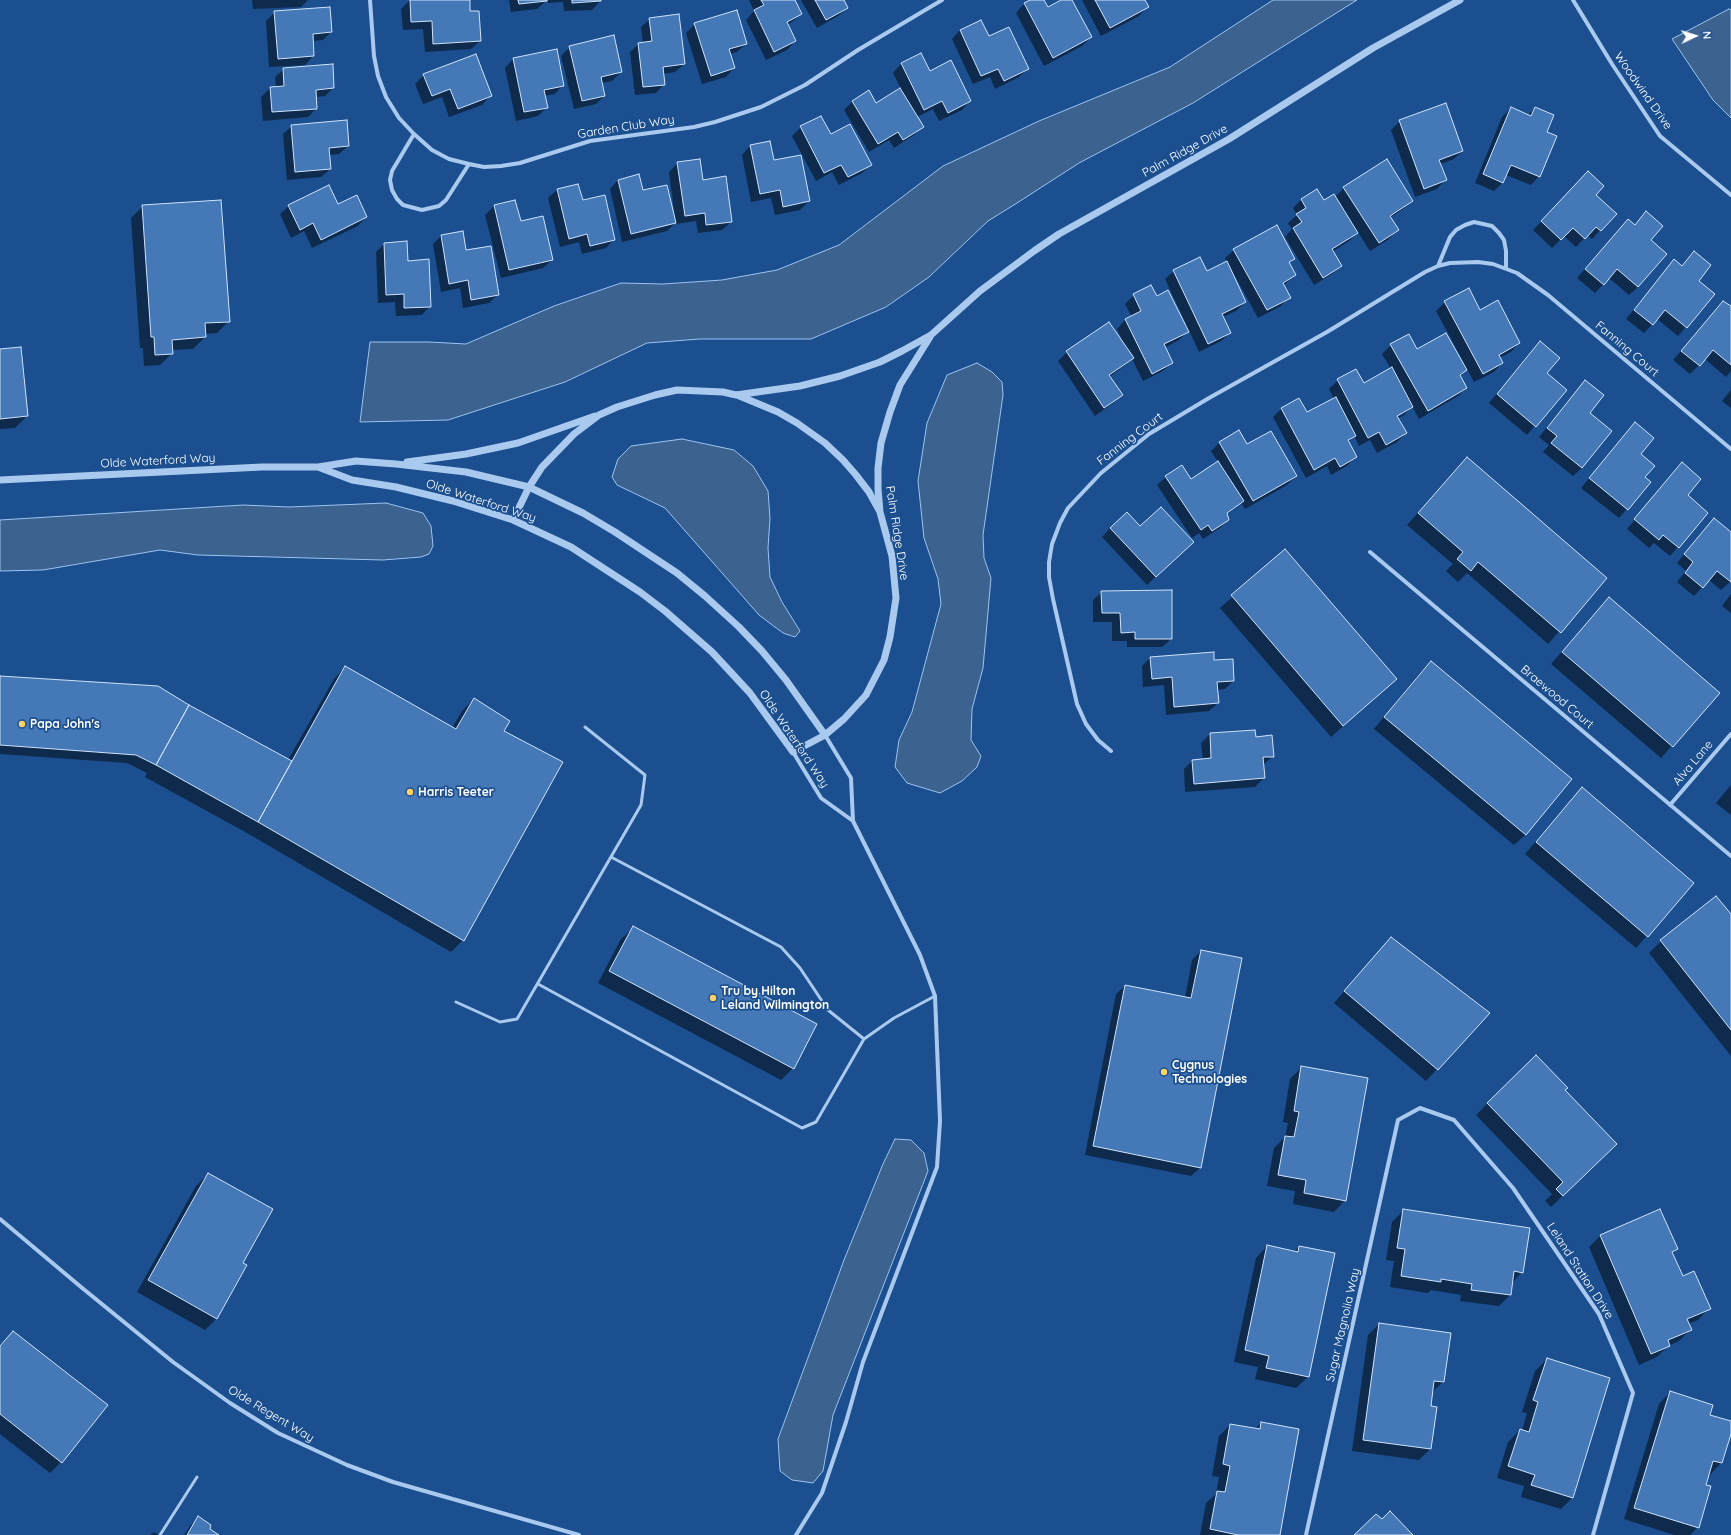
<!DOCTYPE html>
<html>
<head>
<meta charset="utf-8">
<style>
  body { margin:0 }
  #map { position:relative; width:1731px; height:1535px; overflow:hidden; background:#1b4f8f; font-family:Quicksand,sans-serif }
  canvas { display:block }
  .north { position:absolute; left:1675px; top:16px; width:40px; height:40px; -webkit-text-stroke:3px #1b4f8f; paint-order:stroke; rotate:86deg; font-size:11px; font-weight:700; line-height:16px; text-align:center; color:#fff }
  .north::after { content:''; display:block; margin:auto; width:14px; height:18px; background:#fff; clip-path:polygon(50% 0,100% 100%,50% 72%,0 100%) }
</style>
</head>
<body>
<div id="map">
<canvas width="1731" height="1535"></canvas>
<div class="north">N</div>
</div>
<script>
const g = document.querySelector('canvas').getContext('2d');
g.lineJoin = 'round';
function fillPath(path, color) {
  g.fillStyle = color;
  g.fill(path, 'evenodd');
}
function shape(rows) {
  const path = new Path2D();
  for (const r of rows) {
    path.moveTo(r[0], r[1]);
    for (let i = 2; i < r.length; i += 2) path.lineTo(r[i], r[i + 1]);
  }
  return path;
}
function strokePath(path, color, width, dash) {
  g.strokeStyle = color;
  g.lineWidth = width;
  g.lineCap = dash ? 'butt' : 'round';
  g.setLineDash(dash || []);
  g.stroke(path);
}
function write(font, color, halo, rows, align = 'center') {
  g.font = font + ' Quicksand,sans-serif';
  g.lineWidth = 3.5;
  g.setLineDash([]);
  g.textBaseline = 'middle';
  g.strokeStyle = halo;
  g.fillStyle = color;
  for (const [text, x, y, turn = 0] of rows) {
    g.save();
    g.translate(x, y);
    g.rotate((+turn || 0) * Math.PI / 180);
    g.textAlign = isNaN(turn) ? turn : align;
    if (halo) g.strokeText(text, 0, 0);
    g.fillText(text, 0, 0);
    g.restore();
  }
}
const water = shape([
  [1273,0,1357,0,1193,103,1079,163,1017,203,988,221,929,277,886,307,811,339,700,339,647,343,565,382,448,420,360,422,370,342,429,342,466,344,554,306,621,283,663,284,722,280,777,270,839,245,943,166,1039,121,1170,67,1273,0],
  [1729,9,1731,10,1731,118,1713,100,1672,39,1729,9],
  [977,363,992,372,1002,382,1003,395,983,535,984,558,991,578,983,668,972,709,971,740,981,756,977,767,962,781,940,793,907,783,895,767,899,740,912,712,941,604,938,579,924,538,918,481,927,423,947,375,977,363],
  [682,439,734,450,753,466,768,491,770,518,768,548,770,577,782,602,800,631,795,637,783,633,759,615,665,508,617,485,612,477,618,459,631,446,682,439],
  [386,503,423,513,431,526,433,546,429,554,421,557,383,560,198,555,160,550,43,570,0,571,0,520,243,505,289,507,386,503],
  [895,1139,911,1140,924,1153,928,1171,833,1415,823,1471,813,1483,792,1480,780,1471,778,1439,844,1260,883,1164,895,1139]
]);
fillPath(water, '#3c6290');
strokePath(water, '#9cc4f0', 1);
fillPath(shape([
  [252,0,308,0,301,7,253,9],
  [410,0,469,0,469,12,480,41,471,49,425,52,423,29,403,30,401,9],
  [509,0,546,0,546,1,537,9,511,12],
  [548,0,600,0,600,1,592,10,564,11,563,2,548,3],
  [749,0,794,0,801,14,792,22,787,25,795,41,787,50,766,60,746,20,754,11],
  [801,0,843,0,847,8,838,16,817,28],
  [1032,0,1043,0,1047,8,1063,0,1071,0,1091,37,1082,46,1044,66,1016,13,1024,4],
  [1082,0,1144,0,1147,7,1139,16,1101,36],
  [275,12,331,32,323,40,312,41,313,56,305,65,269,67,266,21],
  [650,19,684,64,675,72,663,74,664,84,656,93,635,95,630,52,639,44,643,43,641,27],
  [695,24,746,44,737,52,730,54,734,68,726,77,702,84,686,33],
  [960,30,988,37,1028,69,1019,77,995,89,990,77,973,84,952,39],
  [570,47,621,72,612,81,602,83,604,96,596,104,574,109,561,56],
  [556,50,563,85,555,94,544,96,547,107,538,116,516,121,505,68,513,59],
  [920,54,929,73,970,101,962,110,939,121,933,109,917,117,923,126,914,135,894,148,889,140,869,152,844,110,852,102,868,92,876,104,901,89,893,73,901,64],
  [284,69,333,88,325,96,315,97,316,109,308,117,263,121,261,97,270,88,276,87,275,77],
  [424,75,490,96,482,105,449,117,442,97,423,104,415,84],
  [1511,108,1528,115,1535,108,1546,132,1539,176,1531,185,1506,175,1503,182,1494,191,1475,183,1502,117],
  [1400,121,1462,151,1454,159,1440,164,1445,180,1437,189,1415,197,1391,130],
  [292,126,348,146,339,154,329,155,330,169,321,177,287,180,283,134],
  [801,127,830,135,870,165,862,173,839,185,832,172,816,181,792,136],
  [769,142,773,161,809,201,800,210,775,215,771,198,751,202,742,155,750,146],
  [678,163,702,181,731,222,722,230,698,233,696,221,676,224,676,222,667,231,622,242,610,189,618,180,642,192,675,217,669,172],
  [1580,181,1615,214,1592,239,1587,235,1576,247,1564,236,1552,248,1533,230],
  [577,185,582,202,614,239,606,248,582,254,579,242,560,247,548,198,557,190],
  [1344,188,1412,201,1403,209,1390,218,1397,230,1389,239,1370,251,1358,232,1349,241,1332,252,1341,266,1332,274,1314,285,1285,237,1292,229,1288,223,1297,215,1293,208,1301,200,1317,190,1323,202,1335,197],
  [515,201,520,222,552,260,543,268,501,278,485,215,494,206],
  [338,205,366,217,358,226,312,248,304,231,291,238,280,214,289,206],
  [143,206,229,321,217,333,205,334,205,337,193,349,172,350,172,353,160,365,144,366,143,348,140,348,131,218],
  [1646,212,1650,240,1638,287,1629,295,1609,278,1595,293,1577,278,1628,220,1634,225],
  [441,236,498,294,489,303,463,308,460,288,441,292,433,244],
  [384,244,430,306,422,315,396,316,395,302,378,303,376,252],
  [1234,250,1293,258,1289,263,1295,275,1283,286,1289,297,1281,306,1258,318,1231,269,1230,270,1245,302,1236,311,1223,317,1230,333,1221,341,1199,352,1189,330,1179,340,1164,348,1172,363,1163,371,1143,381,1132,359,1124,366,1109,377,1121,395,1113,403,1095,416,1058,361,1067,352,1109,323,1122,343,1123,342,1117,329,1125,320,1132,317,1125,304,1134,295,1157,297,1185,325,1186,324,1165,279,1174,271,1206,272,1227,262,1225,258],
  [1694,253,1698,281,1714,294,1678,336,1657,319,1644,333,1626,319,1675,261,1682,266],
  [1445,302,1479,311,1519,343,1511,352,1499,358,1502,363,1494,372,1474,382,1467,369,1460,377,1466,388,1458,396,1419,419,1412,406,1403,416,1398,418,1406,433,1397,442,1377,453,1370,440,1359,446,1354,436,1348,442,1355,457,1347,466,1331,475,1327,466,1306,478,1273,417,1281,409,1299,399,1306,414,1334,399,1329,389,1338,380,1363,384,1391,369,1382,354,1391,345,1408,335,1417,350,1462,364,1464,363,1436,311],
  [1403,411,1403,414,1393,419,1393,417],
  [1731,306,1731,371,1726,377,1705,359,1690,374,1673,360,1715,311],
  [0,350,27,416,15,428,0,429],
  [1532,351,1545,373,1565,390,1527,435,1489,403],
  [1585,381,1588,413,1582,468,1573,476,1543,452,1549,445,1539,437],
  [1731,390,1731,408,1722,401],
  [1635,423,1644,478,1650,482,1619,518,1581,488],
  [1220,442,1247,446,1296,476,1287,485,1245,509,1241,503,1226,515,1228,520,1220,528,1203,539,1199,533,1192,538,1157,485,1166,477,1191,480,1218,462,1211,451],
  [1467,458,1606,578,1548,644,1467,573,1458,582,1446,571,1453,564,1407,525],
  [1682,464,1686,495,1707,513,1670,556,1654,543,1649,548,1627,529],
  [1110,528,1184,550,1147,585,1102,537],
  [1706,528,1731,534,1731,581,1721,590,1709,580,1694,596,1677,582,1686,571,1677,563],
  [1285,550,1395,679,1331,737,1220,608],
  [1102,592,1171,639,1162,647,1127,647,1127,641,1112,641,1112,622,1093,622,1093,600],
  [1731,594,1731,613,1722,606],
  [1609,598,1719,693,1661,758,1551,664],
  [1150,658,1214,661,1233,681,1225,689,1217,690,1218,703,1209,711,1166,715,1164,685,1143,687,1142,666],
  [1431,662,1526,834,1514,845,1374,729,1419,674],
  [345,667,452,728,462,711,474,699,502,731,463,940,451,952,247,833,145,777,147,773,127,763,0,754,0,677,288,760,334,679],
  [1210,734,1255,738,1273,756,1263,765,1264,778,1255,787,1185,792,1184,769,1192,761,1203,760,1201,743],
  [1731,785,1731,815,1716,803],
  [1582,788,1693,883,1636,948,1525,854],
  [1716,897,1731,916,1731,1056,1649,953,1661,941],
  [633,928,816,1025,793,1068,781,1080,598,983,621,939],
  [1391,938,1488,1013,1426,1081,1334,1003],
  [1201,951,1200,1168,1191,1176,1085,1155,1116,994,1125,986,1185,998,1192,960],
  [1302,1067,1345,1200,1334,1212,1293,1204,1295,1191,1267,1186,1274,1148,1285,1137,1288,1123,1283,1122,1290,1079],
  [1564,1090,1604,1156,1551,1207,1545,1201,1552,1194,1476,1115,1488,1103],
  [208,1174,242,1264,217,1318,205,1330,137,1292,196,1186],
  [1403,1211,1522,1272,1512,1283,1510,1295,1499,1306,1460,1301,1461,1295,1431,1290,1428,1293,1390,1287,1394,1261,1386,1260,1392,1222],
  [1600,1236,1677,1249,1672,1254,1682,1277,1709,1308,1698,1320,1688,1324,1690,1330,1679,1341,1668,1346,1657,1357,1639,1365,1589,1247],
  [1267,1246,1294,1252,1299,1247,1308,1377,1296,1388,1255,1379,1258,1367,1234,1362,1256,1258],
  [1379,1324,1443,1382,1431,1393,1430,1407,1430,1449,1419,1460,1352,1451,1368,1335],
  [13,1332,61,1462,50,1473,0,1434,0,1345],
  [1547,1359,1609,1379,1572,1498,1561,1509,1521,1497,1524,1486,1497,1478,1508,1442,1520,1430,1522,1431,1527,1413,1522,1412,1535,1371],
  [1670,1392,1709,1415,1731,1422,1731,1431,1721,1463,1710,1475,1708,1474,1705,1485,1698,1527,1690,1535,1674,1535,1624,1519,1659,1404],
  [1261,1423,1279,1535,1200,1535,1206,1503,1216,1494,1219,1477,1212,1476,1219,1436,1230,1425,1255,1429],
  [198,1518,209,1530,218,1535,184,1535,190,1526],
  [154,1532,159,1535,150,1535]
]), '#0007');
const building = shape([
  [410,0,470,0,470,11,479,11,481,41,433,44,432,21,411,22,410,0],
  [518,0,547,0,547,1,519,4,518,0],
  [572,0,601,0,601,1,572,3,572,0],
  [761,0,795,0,802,14,787,22,796,41,774,52,754,10,764,5,761,0],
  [815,0,844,0,848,8,826,20,815,0],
  [1030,0,1044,0,1048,7,1061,0,1072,0,1092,37,1053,58,1024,3,1030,0],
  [1095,0,1145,0,1149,7,1110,28,1095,0],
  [330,7,332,32,313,34,314,56,278,59,274,11,330,7],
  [737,10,747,44,729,49,735,68,711,76,694,23,737,10],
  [679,14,685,64,663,67,665,85,643,87,638,43,652,41,649,18,679,14],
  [981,20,989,36,1009,27,1029,69,1004,81,998,69,981,76,960,30,981,20],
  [614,35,622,72,601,77,605,96,582,101,569,46,614,35],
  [557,49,564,86,544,90,548,108,524,112,513,58,557,49],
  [921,53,930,71,951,60,971,101,948,113,942,101,924,110,901,63,921,53],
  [476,54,492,96,458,109,450,89,432,96,423,74,476,54],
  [333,64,334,88,316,90,317,109,272,112,270,87,284,86,283,68,333,64],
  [900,88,924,127,903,140,898,132,878,144,852,101,869,90,876,103,900,88],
  [1446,103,1463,151,1439,160,1447,180,1424,189,1399,120,1446,103],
  [1511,107,1531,116,1535,107,1554,115,1547,132,1557,136,1540,177,1511,165,1503,183,1483,174,1511,107],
  [821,116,831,134,850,124,872,165,848,177,841,165,824,173,800,126,821,116],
  [347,120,349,146,329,148,331,169,295,172,291,125,347,120],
  [770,141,774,160,801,155,810,201,783,207,780,190,760,194,750,145,770,141],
  [700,159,703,180,726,176,732,222,706,225,705,213,685,216,677,162,700,159],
  [1387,159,1413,201,1390,216,1399,230,1379,243,1343,187,1387,159],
  [1588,171,1604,186,1596,195,1617,214,1601,231,1596,227,1585,239,1573,228,1561,240,1541,221,1588,171],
  [639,174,643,190,667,185,676,223,631,234,618,180,639,174],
  [578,184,583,200,605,195,615,240,590,246,587,234,569,239,557,189,578,184],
  [329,185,338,204,357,195,367,217,321,240,313,223,300,230,288,205,329,185],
  [1317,189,1324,200,1334,194,1358,233,1332,249,1342,266,1323,278,1293,228,1302,222,1296,214,1306,208,1301,199,1317,189],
  [221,200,230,322,205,323,206,337,172,340,173,354,155,355,154,337,151,337,142,205,221,200],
  [515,200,521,221,543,216,553,260,509,270,494,205,515,200],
  [1646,211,1663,226,1651,240,1667,254,1638,287,1617,269,1604,285,1585,269,1628,219,1635,225,1646,211],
  [1277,225,1295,259,1289,262,1296,275,1283,283,1291,298,1267,310,1233,249,1277,225],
  [463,231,466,250,491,246,499,295,471,300,468,280,449,284,441,235,463,231],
  [407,241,408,261,429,259,431,307,404,308,404,294,386,295,384,243,407,241],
  [1694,251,1711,265,1699,281,1715,294,1687,328,1665,310,1653,325,1634,310,1674,259,1682,266,1694,251],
  [1200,257,1207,271,1227,261,1246,302,1222,314,1231,333,1208,344,1173,270,1200,257],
  [1151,285,1157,296,1168,290,1189,332,1164,344,1173,363,1152,374,1125,319,1141,311,1133,294,1151,285],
  [1469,288,1480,310,1498,300,1520,343,1499,355,1503,363,1483,374,1444,301,1469,288],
  [1723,301,1731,306,1731,365,1713,350,1700,366,1681,351,1723,301],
  [1109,322,1134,358,1109,375,1123,395,1104,408,1066,351,1109,322],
  [1446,333,1467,370,1460,375,1467,388,1428,411,1390,344,1409,334,1417,349,1446,333],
  [1540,341,1560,358,1547,373,1567,390,1536,427,1497,394,1540,341],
  [21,347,28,416,0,419,0,349,21,347],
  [1392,367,1413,407,1397,416,1407,433,1386,445,1379,432,1368,438,1337,379,1356,369,1364,383,1392,367],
  [1585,380,1604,395,1590,413,1612,431,1582,468,1551,443,1557,436,1547,428,1585,380],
  [1336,397,1356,436,1348,440,1357,457,1340,467,1335,458,1314,470,1281,408,1299,398,1307,412,1336,397],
  [1635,422,1654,438,1641,454,1655,466,1645,477,1651,482,1628,510,1589,478,1635,422],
  [1239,430,1247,444,1271,431,1297,476,1253,501,1219,442,1239,430],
  [1467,457,1607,578,1561,633,1478,562,1471,571,1457,559,1463,552,1418,513,1467,457],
  [1218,461,1244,501,1227,513,1229,520,1212,531,1208,525,1201,530,1165,476,1182,465,1191,479,1218,461],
  [1682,462,1701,479,1688,495,1708,513,1679,548,1663,535,1659,540,1634,519,1682,462],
  [1161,507,1194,542,1156,577,1110,528,1127,512,1140,526,1161,507],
  [1714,518,1731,532,1731,582,1717,571,1703,588,1685,573,1693,562,1684,554,1714,518],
  [1285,549,1397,679,1343,726,1231,595,1285,549],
  [1172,590,1172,639,1135,639,1135,632,1121,633,1120,613,1102,613,1101,591,1172,590],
  [1609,597,1720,693,1673,747,1562,652,1609,597],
  [1214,652,1214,660,1233,659,1234,681,1217,682,1219,703,1174,707,1172,677,1152,679,1150,657,1214,652],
  [1431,661,1572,779,1526,835,1384,717,1431,661],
  [345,666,456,729,474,698,510,721,504,731,563,762,464,941,258,822,345,666],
  [0,676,158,686,189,705,156,765,136,755,0,745,0,676],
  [189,705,292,761,258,822,156,765,189,705],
  [1255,730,1256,737,1272,735,1274,757,1263,757,1265,778,1194,784,1192,760,1211,758,1210,733,1255,730],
  [1582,787,1694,883,1648,937,1536,842,1582,787],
  [1716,896,1731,914,1731,1030,1660,940,1716,896],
  [633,926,817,1024,794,1069,609,971,633,926],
  [1391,937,1490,1013,1438,1070,1344,991,1391,937],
  [1201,950,1242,958,1201,1168,1093,1146,1125,985,1191,998,1201,950],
  [1536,1055,1568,1088,1565,1090,1617,1144,1563,1196,1556,1189,1563,1182,1487,1103,1536,1055],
  [1301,1066,1368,1078,1346,1201,1304,1193,1306,1180,1278,1175,1285,1136,1294,1137,1299,1112,1294,1111,1301,1066],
  [208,1173,273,1209,243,1263,247,1265,217,1319,148,1280,208,1173],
  [1403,1209,1530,1228,1523,1273,1514,1271,1511,1295,1471,1290,1472,1284,1441,1279,1441,1282,1401,1276,1405,1249,1397,1248,1403,1209],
  [1660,1209,1678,1249,1672,1252,1683,1276,1694,1271,1711,1309,1687,1319,1692,1330,1668,1340,1670,1346,1651,1354,1600,1235,1660,1209],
  [1267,1245,1298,1252,1299,1246,1335,1253,1309,1377,1266,1368,1269,1356,1245,1350,1267,1245],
  [1379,1323,1451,1333,1444,1382,1434,1381,1431,1406,1437,1407,1431,1449,1363,1440,1379,1323],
  [13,1331,108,1405,62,1463,0,1414,0,1346,13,1331],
  [1547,1358,1610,1378,1573,1498,1531,1485,1535,1475,1508,1466,1520,1429,1529,1432,1538,1402,1533,1400,1547,1358],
  [1670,1391,1713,1405,1710,1415,1731,1421,1731,1434,1722,1463,1713,1461,1706,1485,1711,1486,1699,1528,1634,1508,1670,1391],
  [1261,1422,1299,1429,1280,1535,1238,1535,1210,1529,1217,1491,1225,1492,1230,1466,1223,1464,1230,1424,1260,1429,1261,1422],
  [1390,1511,1413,1535,1354,1535,1376,1514,1382,1519,1390,1511],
  [198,1516,211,1525,210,1529,219,1535,187,1535,198,1516]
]);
fillPath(building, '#4478b7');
strokePath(building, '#cfe3fa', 1);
strokePath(shape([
  [611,857,781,947,800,968,828,1010,864,1039],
  [538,984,802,1128,816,1122,864,1039,894,1018,935,996],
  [456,1002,500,1022,517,1019,641,805,645,775,585,727],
  [160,1535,197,1477]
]), '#a9c9ee', 3);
strokePath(shape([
  [370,0,374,56,378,76,386,97,399,118,414,134,432,150,449,159,469,164,484,167,501,166,520,163,590,141,694,127,715,122,761,107,805,85,858,50,942,0],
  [1573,0,1612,64,1660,136,1731,195],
  [414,134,392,171,390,180,392,190,397,199,403,205,422,210,439,206,446,200,469,164],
  [1438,266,1450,237,1456,230,1465,225,1474,222,1492,226,1499,233,1504,240,1506,251,1506,268],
  [1370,552,1731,856],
  [1111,751,1098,740,1086,724,1077,704,1053,599,1049,577,1049,562,1052,544,1060,523,1068,508,1101,473,1149,434,1209,398,1327,332,1425,272,1438,266,1450,263,1478,262,1493,264,1517,273,1548,295,1731,449],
  [793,752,821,798,853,821],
  [1670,805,1731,734],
  [0,1219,81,1287,173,1362,230,1403,278,1433,347,1465,393,1482,579,1535],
  [796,1535,822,1493,846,1422,863,1362,937,1167,940,1121,935,996,920,955,853,821,851,778,825,735],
  [1306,1535,1398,1120,1420,1108,1454,1120,1513,1188,1599,1314,1633,1393,1593,1535]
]), '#a9c9ee', 4);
strokePath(shape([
  [737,395,778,412,797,423,825,443,843,460,856,475,869,492,879,510],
  [407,462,466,454,518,443,595,416],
  [318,467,352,480,396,487,453,501,513,520,571,547,640,592,665,611,712,652,750,693,793,752,825,735,844,719,866,695,884,660,890,637,896,598,892,556,880,512,878,489,878,468,881,443,890,412,900,385,930,337],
  [0,480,262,467,318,467,356,461,396,464,466,472,529,487,583,513,615,532,677,573,705,596,739,627,762,651,786,680,825,735],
  [513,520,529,487,542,467,574,434,599,415,617,407,655,395,677,390,723,392,736,395,800,386,840,376,880,362,902,351,931,335,980,291,1034,251,1059,234,1229,139,1373,48,1460,0]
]), '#a9c9ee', 7);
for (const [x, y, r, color] of [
  [22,724,4,"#ffd166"],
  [410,792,4,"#ffd166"],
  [713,998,4,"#ffd166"],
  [1164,1072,4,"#ffd166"]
]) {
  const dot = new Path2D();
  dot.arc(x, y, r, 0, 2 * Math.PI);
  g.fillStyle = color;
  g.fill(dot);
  strokePath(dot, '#1b4f8f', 1.5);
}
write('12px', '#fff', '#1b4f8f', [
  ["Woodwind Drive",1643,91,55],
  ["Garden Club Way",626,127,-9],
  ["Palm Ridge Drive",1185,151,-29],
  ["Fanning Court",1627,349,40],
  ["Fanning Court",1130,439,-37],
  ["Olde Waterford Way",158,461,-3],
  ["Olde Waterford Way",481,501,18],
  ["Palm Ridge Drive",897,533,81],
  ["Braewood Court",1557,697,40],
  ["Olde Waterford Way",794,739,56],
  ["Alva Lane",1693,763,-50],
  ["Leland Station Drive",1580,1271,57],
  ["Sugar Magnolia Way",1343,1325,-77],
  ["Olde Regent Way",271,1414,31]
]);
write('bold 12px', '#fff', '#1b4f8f', [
  ["Papa John's",30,724],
  ["Harris Teeter",418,792],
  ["Tru by Hilton",721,991],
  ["Leland Wilmington",721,1005],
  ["Cygnus",1172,1065],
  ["Technologies",1172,1079]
], 'left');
</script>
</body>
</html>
